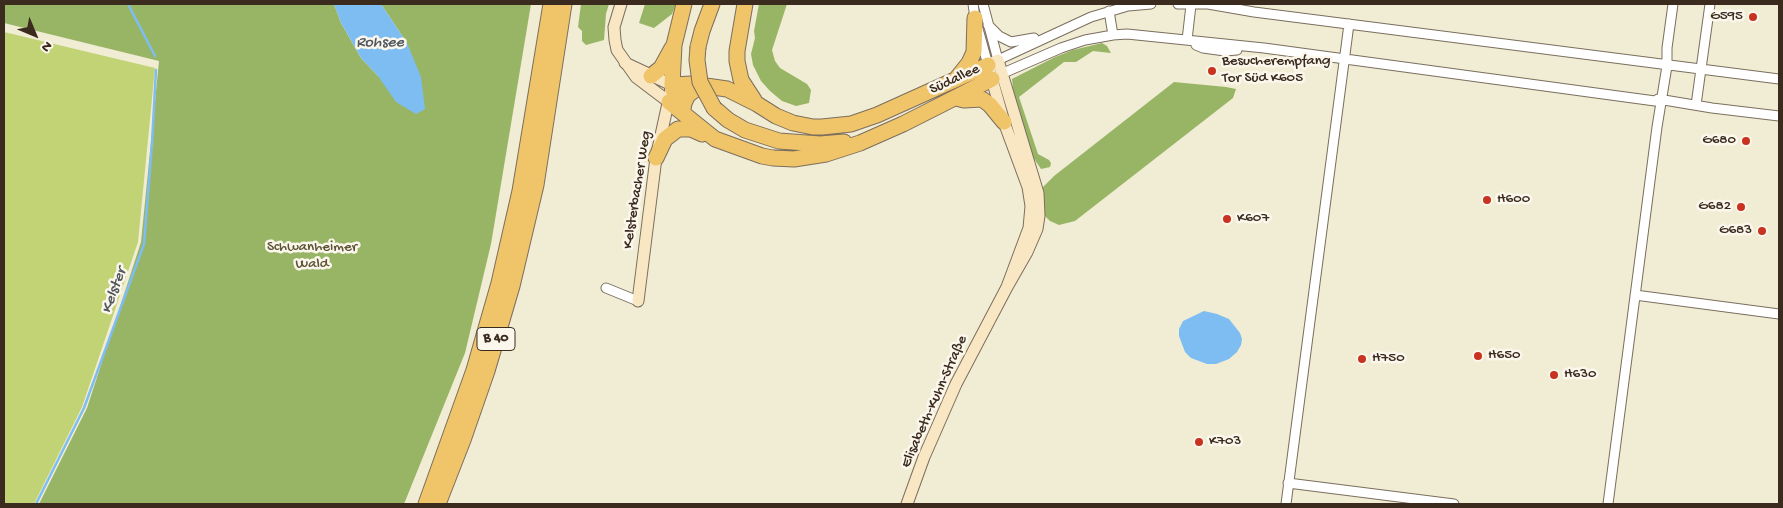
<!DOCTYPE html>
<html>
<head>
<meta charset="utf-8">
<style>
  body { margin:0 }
  #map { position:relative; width:1783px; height:508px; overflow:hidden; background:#f1ecd4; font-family:"Gochi Hand",sans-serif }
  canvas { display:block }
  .frame { position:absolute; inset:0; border:5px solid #3b2a1e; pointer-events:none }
  .north { position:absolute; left:10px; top:10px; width:50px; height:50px; -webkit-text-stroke:4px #fbf7ec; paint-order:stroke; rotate:135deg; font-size:14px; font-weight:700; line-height:20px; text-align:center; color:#3b2a1e }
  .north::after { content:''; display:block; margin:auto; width:18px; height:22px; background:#3b2a1e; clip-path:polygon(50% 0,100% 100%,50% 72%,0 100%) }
</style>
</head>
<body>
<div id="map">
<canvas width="1783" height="508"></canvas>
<div class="frame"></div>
<div class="north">N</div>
</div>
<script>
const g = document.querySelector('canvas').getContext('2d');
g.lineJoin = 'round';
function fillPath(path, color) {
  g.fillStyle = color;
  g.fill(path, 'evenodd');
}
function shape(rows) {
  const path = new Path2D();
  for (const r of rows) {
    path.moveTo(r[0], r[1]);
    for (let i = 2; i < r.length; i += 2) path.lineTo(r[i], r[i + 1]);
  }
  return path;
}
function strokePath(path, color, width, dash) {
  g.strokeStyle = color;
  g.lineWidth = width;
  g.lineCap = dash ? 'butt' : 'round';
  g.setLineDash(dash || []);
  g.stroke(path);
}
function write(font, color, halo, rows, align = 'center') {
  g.font = font + ' "Gochi Hand",sans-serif';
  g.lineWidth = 5;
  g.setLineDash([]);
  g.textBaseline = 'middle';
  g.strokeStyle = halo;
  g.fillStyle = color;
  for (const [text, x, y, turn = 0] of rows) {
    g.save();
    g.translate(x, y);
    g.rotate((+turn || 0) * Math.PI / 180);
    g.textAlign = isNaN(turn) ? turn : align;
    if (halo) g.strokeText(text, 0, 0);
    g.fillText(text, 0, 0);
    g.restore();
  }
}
fillPath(shape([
  [4,32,155,68,138,242,82,407,34,504,4,504]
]), '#c1d375');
fillPath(shape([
  [4,4,334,4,341,23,361,58,378,76,407,43,381,4,531,4,491,244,465,353,404,504,39,504,87,408,141,242,159,61,4,23],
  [581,4,609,4,606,14,604,40,586,45,582,41,582,31,578,27],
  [645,4,676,4,672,14,654,28,639,23],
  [759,4,787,4,772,50,775,61,780,68,807,84,811,90,809,103,796,106,782,101,770,91,761,81,753,65,751,54,755,38,754,31],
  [1102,43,1107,46,1111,53,1093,51,1076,62,1064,62,1019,97,1038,154,1049,160,1051,163,1050,167,1041,169,1031,154,1014,99,1012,79,1055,57,1073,50],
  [1174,82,1226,87,1236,89,1233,98,1075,221,1059,225,1050,221,1044,215,1043,187,1054,176]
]), '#98b566');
fillPath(shape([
  [334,4,381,4,407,43,421,77,425,109,416,114,396,102,378,76,361,58,341,23],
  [1204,311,1217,314,1229,319,1240,333,1242,339,1241,345,1237,352,1229,359,1216,364,1207,364,1191,358,1185,352,1179,336,1179,329,1183,321]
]), '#7ebdf2');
strokePath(shape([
  [128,4,155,56],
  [36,504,84,408,144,244,152,143,156,70]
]), '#7ebdf2', 2.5);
const street = shape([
  [973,4,975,18,988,65],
  [983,4,998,60,1091,17,1128,6,1151,4],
  [1178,4,1208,4,1254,12,1779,79],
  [1109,11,1113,35],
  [988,25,999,36,1011,42,1034,38],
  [1187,40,1191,5],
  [1196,45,1203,48,1225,51,1237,50],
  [1001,74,1061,48,1085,40,1113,35,1127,34,1264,48,1655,101,1663,100],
  [1658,99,1712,108,1779,116],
  [1696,105,1710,4],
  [606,288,638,301],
  [1635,295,1779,314],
  [1288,483,1454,504],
  [1286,504,1349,24],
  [1608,504,1657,127,1667,66,1667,48,1673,4]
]);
const secondary = shape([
  [621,4,614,27,615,40,617,50,636,77,669,102],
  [625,63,672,85,656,158,638,301],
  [907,504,924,457,956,384,1007,287,1027,252,1037,229,1039,216,1038,193,998,60,988,65,1004,122,1028,187,1031,206,1029,228,1007,287]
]);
const highway = shape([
  [745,4,737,51,737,61,741,80,754,100],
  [698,47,702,31,712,4],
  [651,76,661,68,672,48],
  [957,78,969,63,974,52,975,18],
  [672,85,692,84,727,89,757,104,776,116,793,123,813,127,822,127,851,124,877,115,988,65],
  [674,93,672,85,674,45,684,4],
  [956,98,964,100,982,99,990,105,1004,122],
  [669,102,715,139,762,156,773,158,794,159,826,154,860,143,903,124,992,79],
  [714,108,728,120,745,130,779,141,820,144,844,142],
  [683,109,684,103,688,95,696,89,707,87],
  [656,158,665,139,678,129,691,129,702,134],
  [426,504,474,370,499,283,520,191,551,4],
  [438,504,463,440,487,371,512,286,536,185,564,4]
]);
strokePath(street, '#7b6e5e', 11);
strokePath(secondary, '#7b6e5e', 13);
strokePath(highway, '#7b6e5e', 17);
strokePath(street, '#fff', 9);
strokePath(secondary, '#f9e7c3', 11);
strokePath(highway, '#f0c469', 15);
const highwayBridge = shape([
  [698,47,697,60,700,82,714,108]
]);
strokePath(highwayBridge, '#7b6e5e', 17, []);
strokePath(highwayBridge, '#f0c469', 15);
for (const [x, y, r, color] of [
  [1753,17,5,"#c8321e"],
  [1212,71,5,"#c8321e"],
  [1746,141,5,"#c8321e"],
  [1487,200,5,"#c8321e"],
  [1741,207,5,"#c8321e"],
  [1227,219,5,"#c8321e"],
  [1762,231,5,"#c8321e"],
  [1478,356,5,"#c8321e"],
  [1362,359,5,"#c8321e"],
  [1554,375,5,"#c8321e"],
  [1199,442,5,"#c8321e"]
]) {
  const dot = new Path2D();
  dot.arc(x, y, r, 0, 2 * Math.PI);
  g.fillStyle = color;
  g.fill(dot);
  strokePath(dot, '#fbf7ec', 2);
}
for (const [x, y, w] of [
  [496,339,38]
]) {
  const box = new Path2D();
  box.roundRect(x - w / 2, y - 11.5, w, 23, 4);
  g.fillStyle = '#fbf7ec';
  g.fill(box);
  strokePath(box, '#3b2a1e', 1);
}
write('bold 14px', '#3b2a1e', null, [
  ["B 40",496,339]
]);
write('15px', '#3b2a1e', '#fbf7ec', [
  ["G595",1743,17,"right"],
  ["Besucherempfang",1222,62],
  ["Tor Süd K605",1222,79],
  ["G680",1736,141,"right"],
  ["H600",1497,200],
  ["G682",1731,207,"right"],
  ["K607",1237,219],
  ["G683",1752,231,"right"],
  ["H650",1488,356],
  ["H750",1372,359],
  ["H630",1564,375],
  ["K703",1209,442]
], 'left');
write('15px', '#3b2a1e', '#fbf7ec', [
  ["Südallee",955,80,-25],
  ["Kelsterbacher Weg",638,190,-81],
  ["Elisabeth-Kuhn-Straße",935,402,-66]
]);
write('15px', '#5c5434', '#fbf7ec', [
  ["Schwanheimer",312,248],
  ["Wald",312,265]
]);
write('italic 16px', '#4f565e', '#fbf7ec', [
  ["Rohsee",380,44],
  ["Kelster",115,291,-70]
]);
</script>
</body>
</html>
